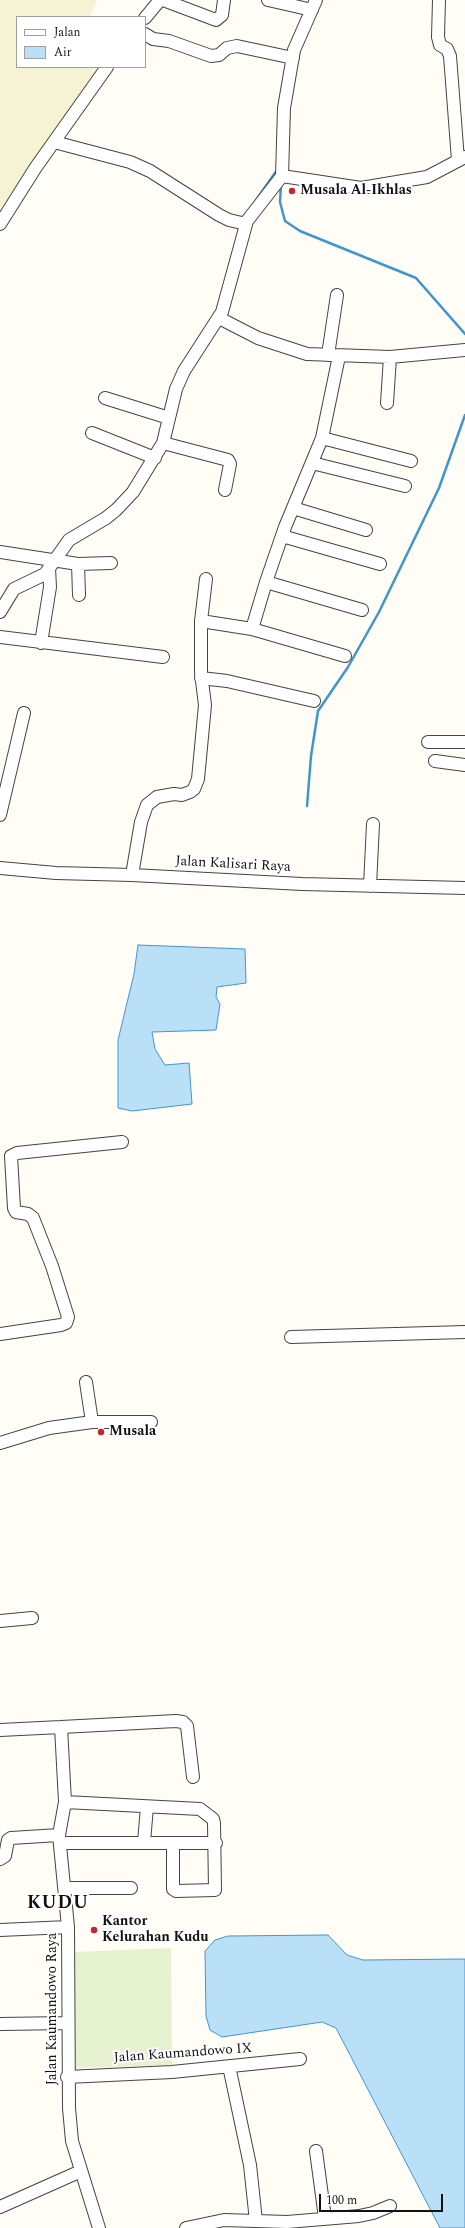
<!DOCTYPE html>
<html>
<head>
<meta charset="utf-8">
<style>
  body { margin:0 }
  #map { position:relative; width:465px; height:2228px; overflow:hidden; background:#fffdf5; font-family:Spectral,serif }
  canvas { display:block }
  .legend { position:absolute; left:16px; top:16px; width:130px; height:52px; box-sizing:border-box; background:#fff; border:1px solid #a0a0a0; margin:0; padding:5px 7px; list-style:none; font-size:12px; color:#111 }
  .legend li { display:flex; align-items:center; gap:8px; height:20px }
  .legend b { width:20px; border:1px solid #a0a0a0 }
  .scale { position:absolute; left:319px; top:2194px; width:124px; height:18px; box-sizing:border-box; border:2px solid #111; border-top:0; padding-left:5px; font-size:12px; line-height:14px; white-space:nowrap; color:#111; -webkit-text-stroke:3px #fff; paint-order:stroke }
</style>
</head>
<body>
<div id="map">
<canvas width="465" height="2228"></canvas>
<ul class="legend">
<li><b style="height:5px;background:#fff"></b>Jalan</li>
<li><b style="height:11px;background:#b9e0f7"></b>Air</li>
</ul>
<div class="scale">100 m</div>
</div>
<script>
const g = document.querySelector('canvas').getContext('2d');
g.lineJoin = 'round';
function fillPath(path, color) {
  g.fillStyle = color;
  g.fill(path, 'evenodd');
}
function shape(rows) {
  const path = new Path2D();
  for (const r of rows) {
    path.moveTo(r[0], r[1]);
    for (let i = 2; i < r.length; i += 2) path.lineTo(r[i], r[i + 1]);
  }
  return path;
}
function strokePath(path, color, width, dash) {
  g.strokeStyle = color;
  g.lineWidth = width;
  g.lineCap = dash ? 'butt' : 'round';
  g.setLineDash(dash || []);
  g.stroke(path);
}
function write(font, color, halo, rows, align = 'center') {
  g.font = font + ' Spectral,serif';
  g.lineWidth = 4;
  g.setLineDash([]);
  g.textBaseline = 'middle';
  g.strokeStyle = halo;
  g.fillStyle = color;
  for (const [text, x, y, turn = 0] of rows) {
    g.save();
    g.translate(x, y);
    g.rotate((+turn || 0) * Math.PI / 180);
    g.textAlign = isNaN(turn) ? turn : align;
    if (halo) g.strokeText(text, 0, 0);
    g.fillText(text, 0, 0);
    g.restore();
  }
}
fillPath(shape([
  [0,0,97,0,90,17,17,17,17,67,99,67,0,214]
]), '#f6f3d4');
fillPath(shape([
  [171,1948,172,2065,75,2068,74,1952]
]), '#e6f2cf');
const water = shape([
  [138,945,245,949,246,983,217,987,216,997,220,1004,216,1030,152,1032,155,1049,165,1065,189,1063,192,1104,132,1111,118,1108,118,1040,134,974,138,945],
  [328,1935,347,1955,363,1960,465,1959,465,2228,440,2228,336,2028,322,2022,222,2037,210,2030,206,2016,205,1951,215,1940,228,1936,328,1935]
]);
fillPath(water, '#b9e0f7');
strokePath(water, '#3f96cf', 1);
strokePath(shape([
  [281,185,280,202,285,221,300,231,416,278,465,334],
  [254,203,277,170],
  [307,806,311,756,318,711,348,667,379,612,439,488,465,415]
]), '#3f96cf', 2.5);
const minor = shape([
  [163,0,216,20,222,15,224,0],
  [268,0,312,10],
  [439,0,438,37,440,45,447,49,450,56,458,160],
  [145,18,160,0],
  [145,34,153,39,169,41,211,56,219,55,227,48,237,46,293,58],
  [54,142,130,162,150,171,219,215,229,220,246,224],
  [282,176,361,188,427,177,465,157],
  [0,224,36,167,107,67],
  [219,318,258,338,307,354,390,357,465,350],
  [328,355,337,295],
  [105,398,169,418],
  [387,403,390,357],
  [92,433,155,458],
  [322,438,411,461],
  [163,443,228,460,230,464,225,490],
  [312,463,405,486],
  [293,508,366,530],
  [282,536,380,564],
  [0,552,78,564,111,563],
  [78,564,79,595],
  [266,582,362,610],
  [0,612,14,589,45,574,69,540,106,518,116,510,133,492,163,443,176,389,184,371,222,312,247,221,282,176,284,108,294,50,316,0],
  [201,621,252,629,345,656],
  [252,629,266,582,285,527,322,438,339,356],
  [0,637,163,657],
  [41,643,50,587,49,568],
  [201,678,227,681,314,701],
  [428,742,465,742],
  [435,761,465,765],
  [0,815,24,713],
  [0,868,56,873,132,875,302,884,465,888],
  [132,875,141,822,147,805,157,797,174,794,182,795,190,792,194,789,198,779,205,705,201,673,201,621,206,579],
  [370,886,373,824],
  [0,1334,61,1325,66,1323,68,1317,52,1266,33,1218,28,1214,16,1212,14,1208,11,1156,17,1153,122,1142],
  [291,1337,465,1332],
  [86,1382,92,1422],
  [0,1443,49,1428,92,1422,151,1422],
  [0,1621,32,1618],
  [61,1727,176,1721,183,1722,187,1726,193,1777],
  [0,1730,61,1727,65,1802,59,1835,68,1927,69,2108,72,2141,99,2228],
  [65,1802,200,1809,213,1819,214,1823,215,1890,176,1891,173,1889,173,1843],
  [144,1842,147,1807],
  [60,1843,216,1843],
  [0,1859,5,1856,8,1840,11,1838,59,1835],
  [65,1888,131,1888],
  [0,1930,68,1927],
  [0,2024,68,2023],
  [229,2066,250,2165,256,2221],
  [67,2077,172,2072,300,2059],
  [316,2151,325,2218],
  [0,2207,81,2171],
  [186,2228,224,2220,287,2222,359,2216,373,2213,390,2206]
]);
strokePath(minor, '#444', 14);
strokePath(minor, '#fff', 12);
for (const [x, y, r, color] of [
  [292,191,4,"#c4262e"],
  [101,1432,4,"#c4262e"],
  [94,1930,4,"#c4262e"]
]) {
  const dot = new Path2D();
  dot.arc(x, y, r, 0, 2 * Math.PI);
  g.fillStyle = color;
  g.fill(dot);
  strokePath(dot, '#fff', 1.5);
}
write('bold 14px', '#111', '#fff', [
  ["Musala Al-Ikhlas",300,191],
  ["Musala",109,1432],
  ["Kantor",102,1922],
  ["Kelurahan Kudu",102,1938]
], 'left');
write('14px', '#111', '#fff', [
  ["Jalan Kalisari Raya",233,865,3],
  ["Jalan Kaumandowo Raya",53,2009,-90],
  ["Jalan Kaumandowo IX",183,2054,-4]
]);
g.letterSpacing = '1px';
write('bold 18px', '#111', '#fff', [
  ["KUDU",58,1904]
]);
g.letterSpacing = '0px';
</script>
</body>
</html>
